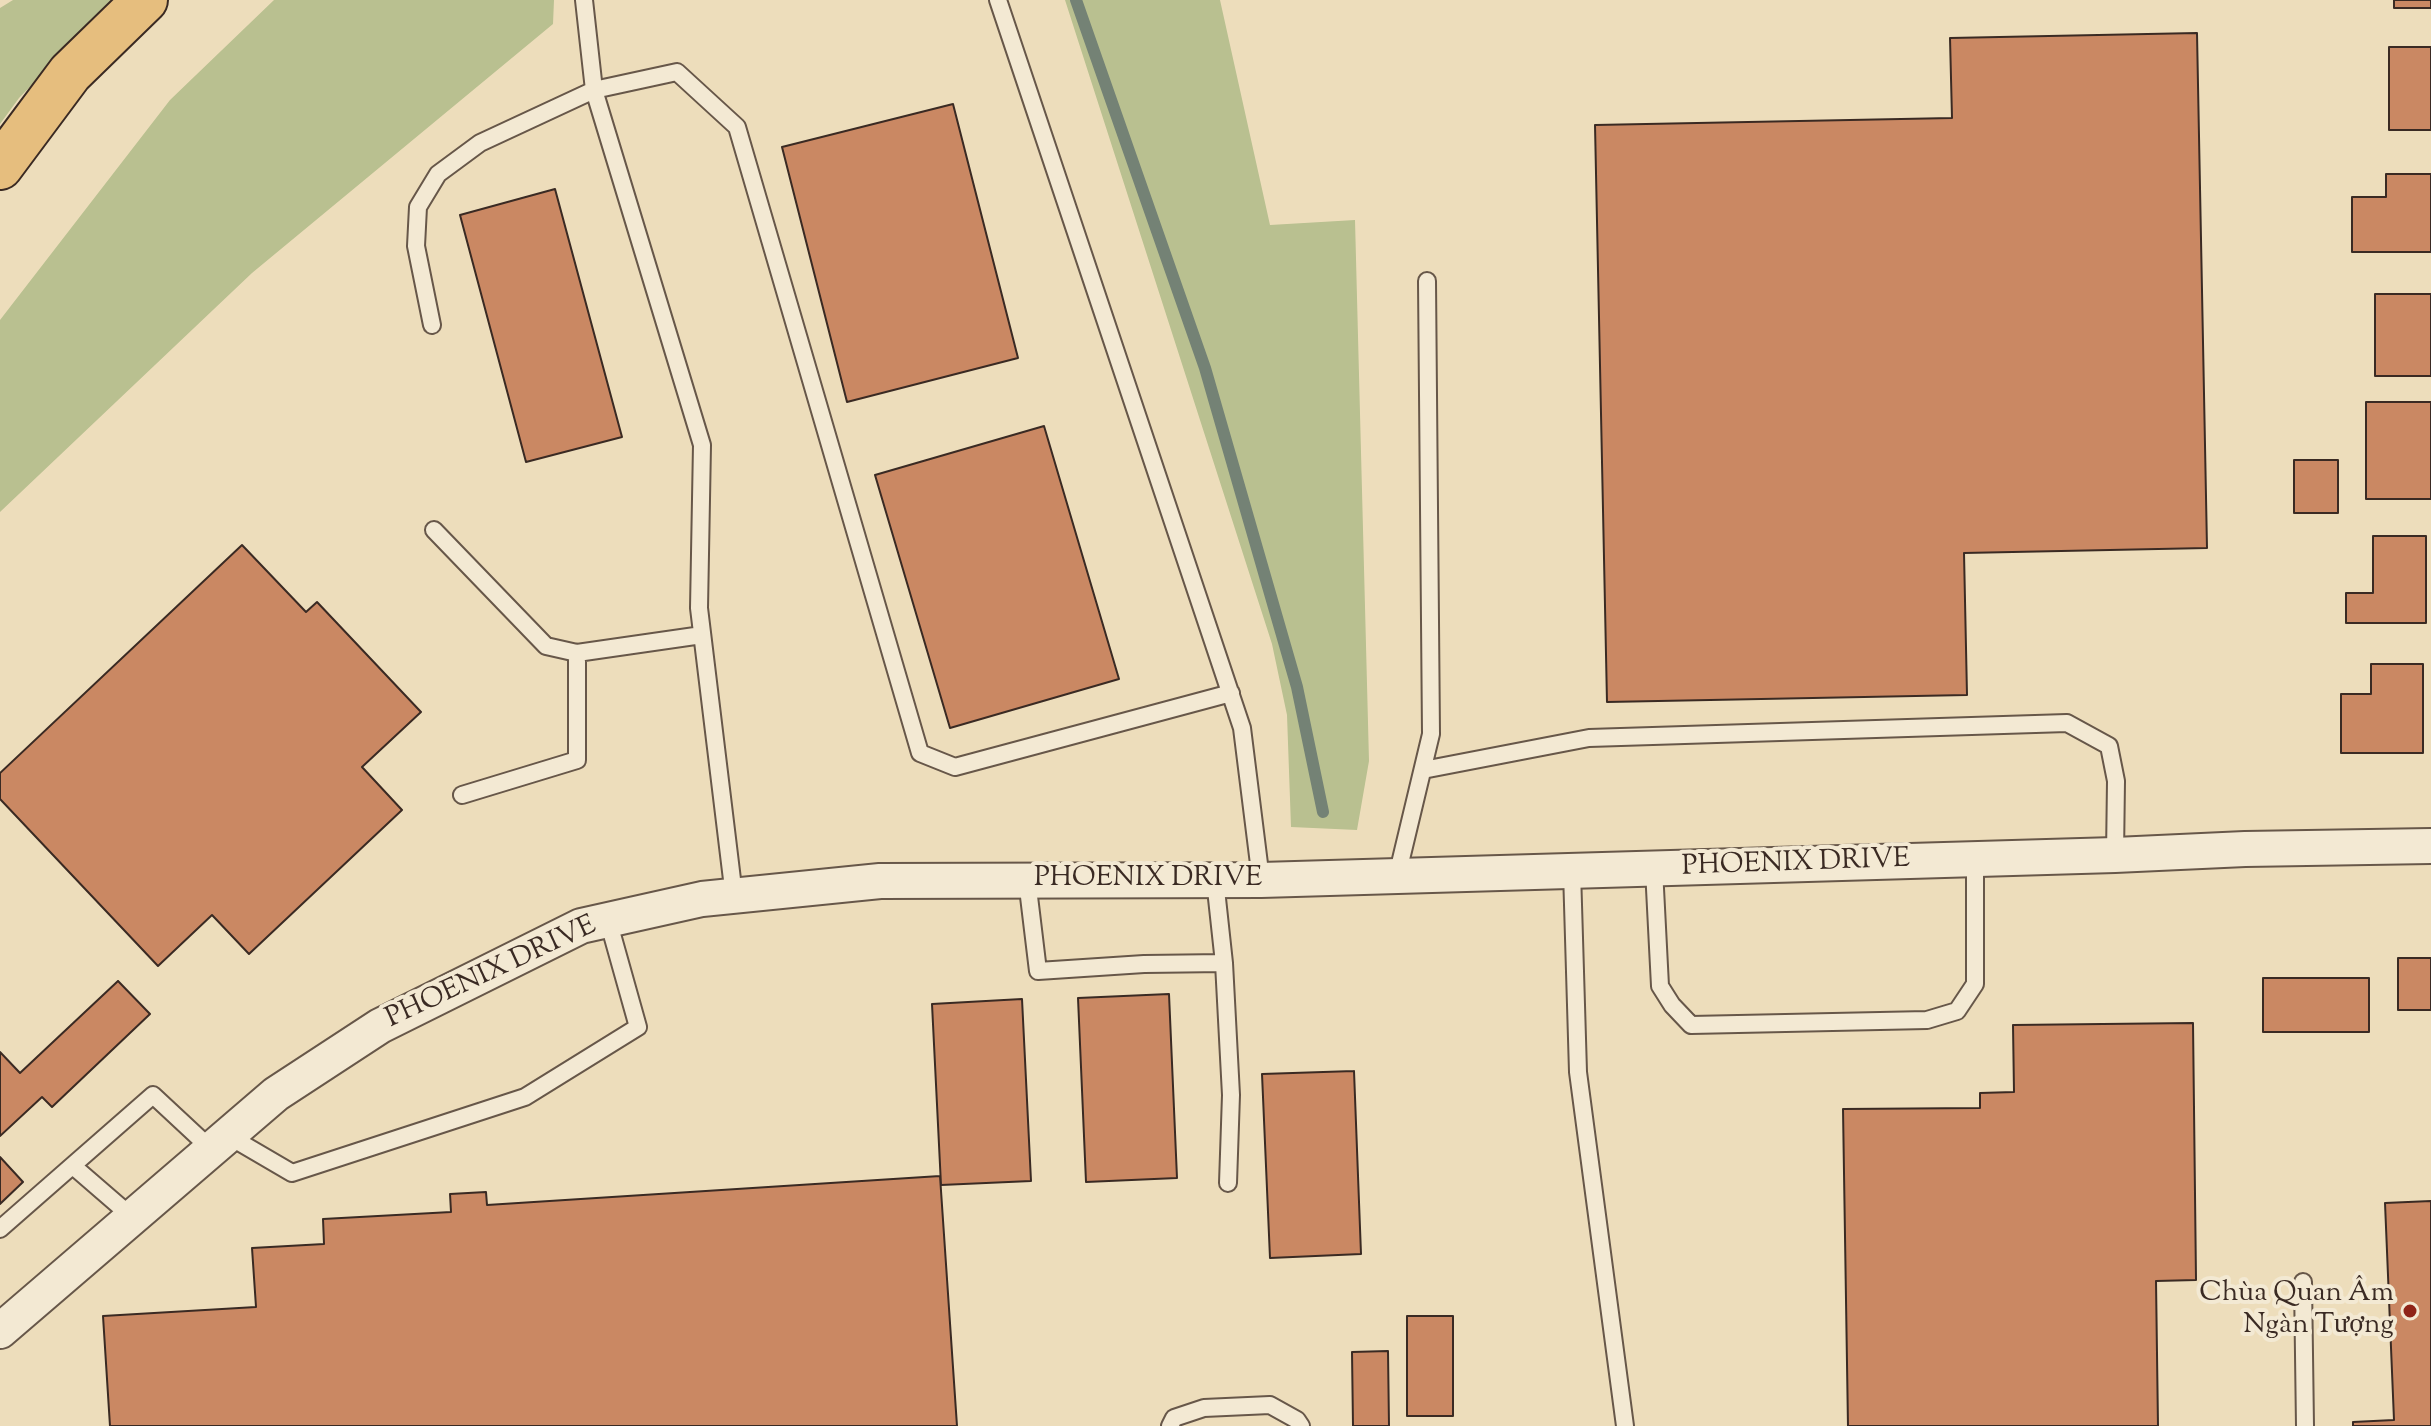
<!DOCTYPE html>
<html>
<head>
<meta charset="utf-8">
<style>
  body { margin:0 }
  canvas { display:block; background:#edddbb }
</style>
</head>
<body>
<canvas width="2431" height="1426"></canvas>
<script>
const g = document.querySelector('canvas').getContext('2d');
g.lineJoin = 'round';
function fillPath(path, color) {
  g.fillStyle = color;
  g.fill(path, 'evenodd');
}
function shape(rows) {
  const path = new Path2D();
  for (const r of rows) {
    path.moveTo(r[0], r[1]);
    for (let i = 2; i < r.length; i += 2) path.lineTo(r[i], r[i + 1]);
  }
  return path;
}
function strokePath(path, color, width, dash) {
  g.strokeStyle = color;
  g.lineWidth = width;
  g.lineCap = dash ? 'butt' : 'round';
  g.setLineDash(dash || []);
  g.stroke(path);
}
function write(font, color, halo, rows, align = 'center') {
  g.font = font + ' "Sorts Mill Goudy",serif';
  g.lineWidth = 8;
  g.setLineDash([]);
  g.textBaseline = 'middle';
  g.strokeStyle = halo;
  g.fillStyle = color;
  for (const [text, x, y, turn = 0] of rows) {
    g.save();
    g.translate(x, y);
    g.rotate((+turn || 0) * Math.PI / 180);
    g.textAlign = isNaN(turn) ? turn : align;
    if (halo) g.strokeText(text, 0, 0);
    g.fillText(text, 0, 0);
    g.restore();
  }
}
fillPath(shape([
  [13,0,115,0,19,98,0,124,0,8],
  [274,0,554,0,553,24,252,273,0,512,0,320,170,100],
  [1065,0,1220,0,1270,225,1355,220,1369,761,1357,830,1291,827,1287,715,1272,644]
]), '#b9c090');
strokePath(shape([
  [1076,0,1205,368,1297,687,1323,812]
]), '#748275', 12);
const building = shape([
  [2394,0,2431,0,2431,8,2394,8,2394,0],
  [2197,33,2207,548,1964,553,1967,695,1607,702,1595,125,1952,118,1950,38,2197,33],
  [2389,47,2431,47,2431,130,2389,130,2389,47],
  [953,104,1018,358,847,402,782,147,953,104],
  [2386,174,2431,174,2431,252,2352,252,2352,197,2386,197,2386,174],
  [555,189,622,437,526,462,460,215,555,189],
  [2375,294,2431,294,2431,376,2375,376,2375,294],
  [2366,402,2431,402,2431,499,2366,499,2366,402],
  [1044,426,1119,679,950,728,875,475,1044,426],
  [2294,460,2338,460,2338,513,2294,513,2294,460],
  [2373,536,2426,536,2426,623,2346,623,2346,593,2373,593,2373,536],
  [242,545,306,612,317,602,421,712,362,767,402,810,249,954,212,915,158,966,0,799,0,773,242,545],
  [2371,664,2423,664,2423,753,2341,753,2341,694,2371,694,2371,664],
  [2398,958,2431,958,2431,1010,2398,1010,2398,958],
  [2263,978,2369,978,2369,1032,2263,1032,2263,978],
  [118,981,150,1014,52,1107,42,1097,0,1136,0,1052,20,1073,118,981],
  [1169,994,1177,1178,1086,1182,1078,998,1169,994],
  [1022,999,1031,1181,941,1185,932,1004,1022,999],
  [2193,1023,2196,1280,2156,1281,2158,1426,1848,1426,1843,1109,1980,1108,1980,1093,2014,1092,2013,1025,2193,1023],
  [1354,1071,1361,1254,1270,1258,1262,1074,1354,1071],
  [0,1157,23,1182,0,1204,0,1157],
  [940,1176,957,1426,110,1426,103,1316,256,1307,252,1248,324,1244,323,1219,451,1212,450,1194,486,1192,487,1205,940,1176],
  [2431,1201,2431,1426,2353,1426,2353,1422,2394,1420,2385,1203,2431,1201],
  [1407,1316,1453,1316,1453,1416,1407,1416,1407,1316],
  [1388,1351,1389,1426,1353,1426,1352,1352,1388,1351]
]);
fillPath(building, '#ca8863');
strokePath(building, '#3a2a23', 2);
const lane = shape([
  [584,0,594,90,702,445,699,608,734,896],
  [998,0,1242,728,1261,880],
  [432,325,416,246,418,207,438,174,480,143,594,90,677,72,737,127,920,753,955,767,1231,693],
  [434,530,546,646,577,653],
  [1423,770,1589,738,2067,723,2109,746,2116,781,2115,855],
  [462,795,577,760,577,653,702,635],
  [1654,869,1660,986,1672,1005,1691,1025,1927,1020,1957,1011,1975,984,1975,859],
  [1572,871,1578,1072,1625,1426],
  [1397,876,1431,734,1427,281],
  [1027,880,1038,971,1144,964,1224,963],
  [1215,880,1224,963,1231,1095,1228,1183],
  [227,1135,292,1173,525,1097,638,1027,608,920],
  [73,1166,132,1217],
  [0,1229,153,1095,211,1149],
  [2303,1282,2305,1426],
  [1170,1426,1174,1418,1204,1408,1270,1405,1297,1420,1301,1426]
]);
const street = shape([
  [0,1331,276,1094,380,1026,581,926,702,899,880,881,1261,880,2115,855,2245,849,2431,846]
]);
const highway = shape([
  [0,167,70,73,145,0]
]);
strokePath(lane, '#675749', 20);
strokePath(street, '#675749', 38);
strokePath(highway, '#3a2a23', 48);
strokePath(lane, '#f3e9d3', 16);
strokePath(street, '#f3e9d3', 34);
strokePath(highway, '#e6be7e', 44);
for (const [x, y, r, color] of [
  [2410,1311,8,"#8f2418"]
]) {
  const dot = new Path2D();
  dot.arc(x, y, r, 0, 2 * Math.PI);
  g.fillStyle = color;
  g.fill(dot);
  strokePath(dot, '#f3e9d3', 3);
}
write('28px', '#3a2a23', '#f3e9d3', [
  ["PHOENIX DRIVE",1796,865,-2],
  ["PHOENIX DRIVE",1148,880],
  ["PHOENIX DRIVE",492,974,-25]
]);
write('28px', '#3a2a23', '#f3e9d3', [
  ["Chùa Quan Âm",2394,1295],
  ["Ngàn Tượng",2394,1327]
], 'right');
</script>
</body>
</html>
